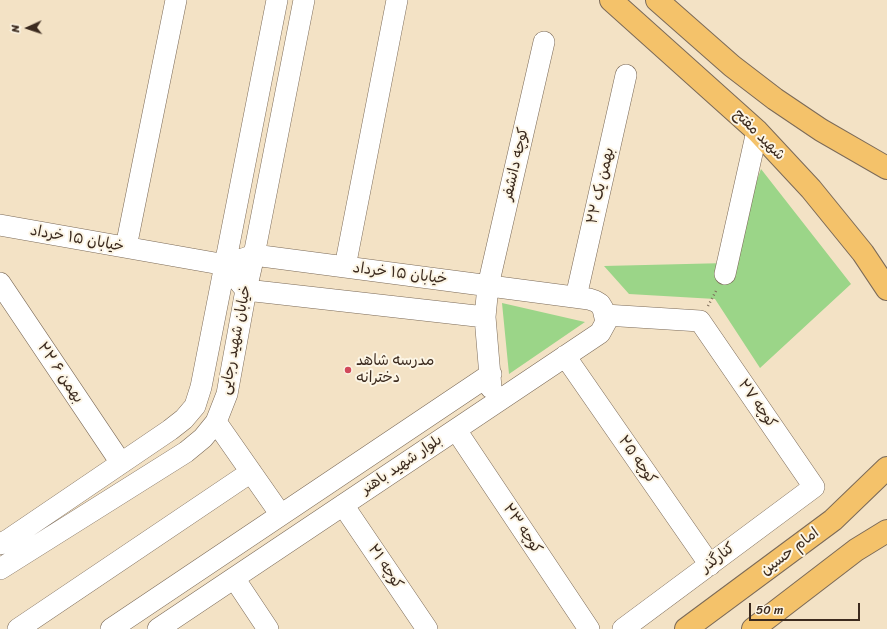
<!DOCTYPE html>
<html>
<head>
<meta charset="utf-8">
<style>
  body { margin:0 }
  #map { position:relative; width:887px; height:629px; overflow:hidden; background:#f3e2c5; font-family:Sriracha,sans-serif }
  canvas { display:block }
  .north { position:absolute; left:8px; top:8px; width:40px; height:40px; -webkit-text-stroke:3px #fcf5e5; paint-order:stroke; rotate:267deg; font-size:11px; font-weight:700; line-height:16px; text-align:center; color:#3b2a1e }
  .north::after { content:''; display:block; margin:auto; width:14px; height:18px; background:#3b2a1e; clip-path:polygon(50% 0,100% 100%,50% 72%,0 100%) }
  .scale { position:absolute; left:749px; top:603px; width:111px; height:18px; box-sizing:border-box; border:2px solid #3b2a1e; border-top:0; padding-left:5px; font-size:12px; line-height:14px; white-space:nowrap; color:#3b2a1e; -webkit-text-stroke:3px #fcf5e5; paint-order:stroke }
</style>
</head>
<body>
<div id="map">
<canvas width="887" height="629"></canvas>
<div class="north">N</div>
<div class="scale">50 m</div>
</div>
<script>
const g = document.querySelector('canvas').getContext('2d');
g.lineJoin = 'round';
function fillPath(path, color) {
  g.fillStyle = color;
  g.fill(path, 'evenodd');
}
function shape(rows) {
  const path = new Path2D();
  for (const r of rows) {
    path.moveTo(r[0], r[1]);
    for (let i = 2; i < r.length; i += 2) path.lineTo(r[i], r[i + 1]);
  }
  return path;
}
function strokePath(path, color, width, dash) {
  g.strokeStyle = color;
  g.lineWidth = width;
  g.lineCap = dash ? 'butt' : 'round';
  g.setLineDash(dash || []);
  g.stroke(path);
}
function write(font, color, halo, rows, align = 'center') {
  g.font = font + ' Sriracha,"Playpen Sans Arabic",sans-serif';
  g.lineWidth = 4;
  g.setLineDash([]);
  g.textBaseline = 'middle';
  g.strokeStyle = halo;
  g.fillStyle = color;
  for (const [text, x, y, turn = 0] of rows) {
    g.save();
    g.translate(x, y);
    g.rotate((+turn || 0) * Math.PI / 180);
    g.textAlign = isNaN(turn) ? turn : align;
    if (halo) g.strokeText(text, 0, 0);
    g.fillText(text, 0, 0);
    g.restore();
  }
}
fillPath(shape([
  [761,169,851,284,760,368,715,299,629,294,604,266,727,263],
  [502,303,585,322,509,374]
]), '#9bd588');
const minor = shape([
  [0,225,226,265,254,255,589,299,595,301,600,304,603,309,606,322,600,333,158,629],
  [126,247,176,0],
  [345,267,397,0],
  [725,274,757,131],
  [237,279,246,290,485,317],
  [0,283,121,463],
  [576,297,626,75],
  [605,315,700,321,814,487,623,629],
  [565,356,710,565],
  [491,388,485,317,488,286,544,42],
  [216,422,281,515],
  [456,430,589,629],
  [343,505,427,629],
  [0,544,8,540,170,430,184,419,195,406,201,387,277,0],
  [0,569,186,452,203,438,216,422,227,394,246,290,254,255,304,0],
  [234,578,268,629],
  [18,629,251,472],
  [111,629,491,374]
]);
const major = shape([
  [611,0,757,131,811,189,863,253,887,289],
  [657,0,732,66,775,99,821,130,887,168],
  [686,629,833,520,887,468],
  [753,629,856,550,887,531]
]);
strokePath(minor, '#7b6a58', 22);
strokePath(major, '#7b6a58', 24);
strokePath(shape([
  [708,306,717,289]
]), '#7b6a58', 2.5, [1, 3]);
strokePath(minor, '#fff', 21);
strokePath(major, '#f4c26a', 22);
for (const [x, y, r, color] of [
  [348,370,4,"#d1495b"]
]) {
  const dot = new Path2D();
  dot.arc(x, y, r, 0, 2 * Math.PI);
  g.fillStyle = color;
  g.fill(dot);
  strokePath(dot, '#fcf5e5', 1.5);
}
write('15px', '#3b2a1e', '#fcf5e5', [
  ["شهید مفتح",759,135,45],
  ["کوچه دانشفر",516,164,-77],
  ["۲۲ بهمن یک",601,186,-77],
  ["خیابان ۱۵ خرداد",77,239,10],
  ["خیابان ۱۵ خرداد",400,274,7],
  ["خیابان شهید رجایی",236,340,-79],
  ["۲۲ بهمن ۶",60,373,56],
  ["کوچه ۲۷",757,404,55],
  ["کوچه ۲۵",637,460,55],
  ["بلوار شهید باهنر",402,465,-34],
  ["کوچه ۲۳",522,529,56],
  ["امام حسین",790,552,-37],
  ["کنارگذر",718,558,-37],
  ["کوچه ۲۱",385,567,56]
]);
write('15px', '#3b2a1e', '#fcf5e5', [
  ["مدرسه شاهد",356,361],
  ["دخترانه",356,378]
], 'left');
</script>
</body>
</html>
